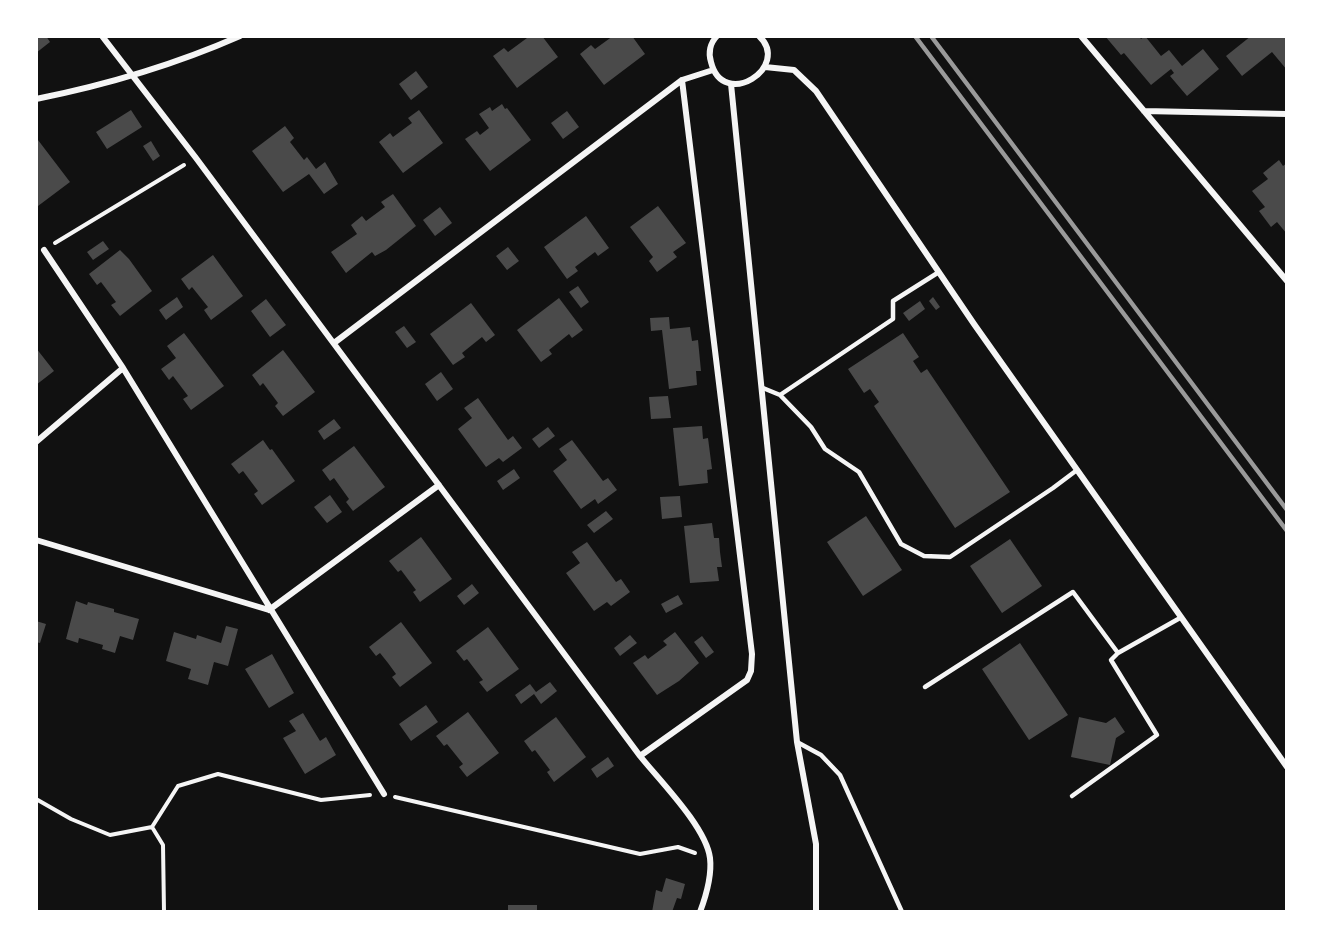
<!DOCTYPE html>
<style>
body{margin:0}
#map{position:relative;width:1323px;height:948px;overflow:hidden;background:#111;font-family:Helvetica,sans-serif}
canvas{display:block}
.frame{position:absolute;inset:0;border:38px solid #fff;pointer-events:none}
</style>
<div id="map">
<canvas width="1323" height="948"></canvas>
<div class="frame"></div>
</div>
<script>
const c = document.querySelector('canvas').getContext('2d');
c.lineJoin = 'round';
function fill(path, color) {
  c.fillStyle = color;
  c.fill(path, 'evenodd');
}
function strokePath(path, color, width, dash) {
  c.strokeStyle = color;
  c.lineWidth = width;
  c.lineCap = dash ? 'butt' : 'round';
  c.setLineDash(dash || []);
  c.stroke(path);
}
fill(new Path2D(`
 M36,36H46L50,42L36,53Z
 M525,36H542L558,57L517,88L493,56L504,48L508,52L527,38Z
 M613,36H632L645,54L604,85L580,54L591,45L595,49Z
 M1105,36H1139L1141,39L1145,36L1161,56L1169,50L1182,66L1203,49L1219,69L1187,96L1170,76L1174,73L1171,69L1151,85L1124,53L1121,55Z
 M1251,36H1287V70L1272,52L1242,76L1226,56Z
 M416,71L428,87L411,100L399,84Z
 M502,104L505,109L507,108L531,140L490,171L465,139L477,131L480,135L489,128L479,114L490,107L492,111Z
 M131,110L142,127L107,149L96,132Z
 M419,110L443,143L403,173L379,142L390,133L393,137L412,123L408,118Z
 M567,111L579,127L563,139L551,123Z
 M285,126L294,138L290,142L304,160L307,157L316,169L325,162L338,184L324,194L309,174L283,192L252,151Z
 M38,140L70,182L38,206L36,204V142Z
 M151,141L160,156L153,161L143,146Z
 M1279,160L1283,166L1287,163V234L1277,222L1271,227L1259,211L1265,207L1252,191L1268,179L1263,173Z
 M393,194L416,226L386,250L375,256L372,252L346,273L331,252L357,234L351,225L362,216L366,221L385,207L381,202Z
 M658,206L686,243L673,252L677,257L657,272L649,261L653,257L630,227Z
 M440,207L452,223L435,236L423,220Z
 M586,216L609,248L598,256L595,252L575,267L578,271L567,279L544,247Z
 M103,241L109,249L93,260L87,252Z
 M508,247L519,261L507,270L496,256Z
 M120,250L129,259L152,291L120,316L111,305L116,302L101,282L97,285L89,274Z
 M213,255L243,296L211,320L204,310L208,307L192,287L189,290L181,279Z
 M578,286L589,302L581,308L569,292Z
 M177,297L183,307L166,320L159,310Z
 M933,297L940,307L936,310L929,301Z
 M559,298L583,330L572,338L569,334L549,350L552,354L541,362L517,330Z
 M266,299L286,325L270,337L251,311Z
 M920,301L925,309L909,321L903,313Z
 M471,303L495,335L486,342L482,337L462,353L465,357L453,365L430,334Z
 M669,317L670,329L690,327L692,341L698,340L701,371H696L697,385L669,389L662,330L651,331L650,318Z
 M404,326L416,342L407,348L395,332Z
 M184,333L224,386L191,410L183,399L188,396L173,376L169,380L161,369L176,358L167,346Z
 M903,333L919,357L913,361L921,373L927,369L1010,492L955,528L874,406L879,402L870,389L864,393L848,369Z
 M36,348L54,371L36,385Z
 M283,350L315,392L283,416L275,406L278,403L263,383L260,386L252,375Z
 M441,372L453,389L437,401L425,384Z
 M668,396L671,418L651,419L649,397Z
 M478,398L508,440L513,436L522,448L503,462L499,458L486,467L458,429L472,418L464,408Z
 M334,419L341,428L324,440L318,431Z
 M702,426L703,439L708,438L712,469L707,470L708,483L679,486L673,428Z
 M548,427L555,436L539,448L532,439Z
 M263,440L270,450L272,449L295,481L262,505L254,494L258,491L243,471L239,474L231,464Z
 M572,440L603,481L608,478L617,490L598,504L595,499L581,509L553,471L567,460L559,449Z
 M354,446L385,487L353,511L346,502L349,499L334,478L330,481L322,470Z
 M514,469L520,478L503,490L497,481Z
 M330,495L342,512L327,523L314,507Z
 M680,496L682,517L662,519L660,497Z
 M606,511L613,519L594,533L587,525Z
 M866,516L902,570L863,596L827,542Z
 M712,523L714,538H719L720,552L722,567H717L719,581L690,583L684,526Z
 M421,537L452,579L420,602L413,592L416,590L401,570L398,572L389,561Z
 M1010,539L1042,586L1002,613L970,566Z
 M587,542L616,582L621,579L630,592L611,606L607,602L594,611L566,573L580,563L572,552Z
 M472,584L479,593L464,605L457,596Z
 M678,595L683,604L666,613L661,604Z
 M76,601L87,605L88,602L114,609V612L139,619L133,640L120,636L115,653L102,649L103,645L79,638L78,643L66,639Z
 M36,621L46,624L40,643L36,642Z
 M401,622L432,663L400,687L392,677L396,674L388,663L380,653L376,656L369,647Z
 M226,626L238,629L228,666L214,662L208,685L188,679L191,669L166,661L174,632L196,639L197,635L221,643Z
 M488,627L519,669L487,692L479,682L483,680L467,659L464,661L456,651Z
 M675,632L699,663L679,681L657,695L633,663L645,655L648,659L667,645L663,641Z
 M630,635L637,643L620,656L614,648Z
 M702,636L714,652L706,658L694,642Z
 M1020,643L1068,715L1029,740L982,669Z
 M272,654L294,693L269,708L245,669Z
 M550,682L557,691L541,704L534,694L521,704L515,695L530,684L536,692Z
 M426,705L438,722L411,741L399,724Z
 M468,712L499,753L467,777L459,767L463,764L447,744L444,746L436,736Z
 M303,713L320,741L326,737L336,755L305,774L283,738L296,731L289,721Z
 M556,717L586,757L554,782L547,772L550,770L535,750L532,752L524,741Z
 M1079,717L1106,723L1115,717L1125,732L1116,738L1110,765L1071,757Z
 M608,757L614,766L597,778L591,769Z
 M666,878L685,884L681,899L677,898L672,912H652L656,890L662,892Z
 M508,905H537V912H508Z`), '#4a4a4a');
strokePath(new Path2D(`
 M55,243L184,165
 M395,797L640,854L678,847L695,853
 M36,799L71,819L110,835L152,827L163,845L164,912
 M152,827L178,786L218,774L321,800L370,795`), '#f5f5f5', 4);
strokePath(new Path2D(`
 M763,388L780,395L811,427L825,449L859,472L901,544L924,556L950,557L1053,488L1077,470
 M780,395L893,319V301L939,272
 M925,687L1073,592L1118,653L1180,618
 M797,742L821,755L840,775L902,912
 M1072,796L1157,735L1111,660L1118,653`), '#f5f5f5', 4.5);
strokePath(new Path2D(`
 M102,36L196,158L640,756C660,781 706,827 710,858C712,875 706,896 700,912
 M717,36C710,43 708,53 711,62C723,111 792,67 759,36
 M1081,36L1287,281
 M765,67L794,70L816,91L974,324L1287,767
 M731,84L797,742L816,844V912
 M36,99C106,85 174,65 240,36
 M1144,111L1287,114
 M44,250L123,368
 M334,343L682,80L713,70
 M36,442L123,368L384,794
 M36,540L269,610
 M269,610L439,485
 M640,756L747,680L751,671L752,654L682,80`), '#f5f5f5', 6);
strokePath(new Path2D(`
 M915,36L1287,531
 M931,36L1287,510`), '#9a9a9a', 4.5);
</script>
